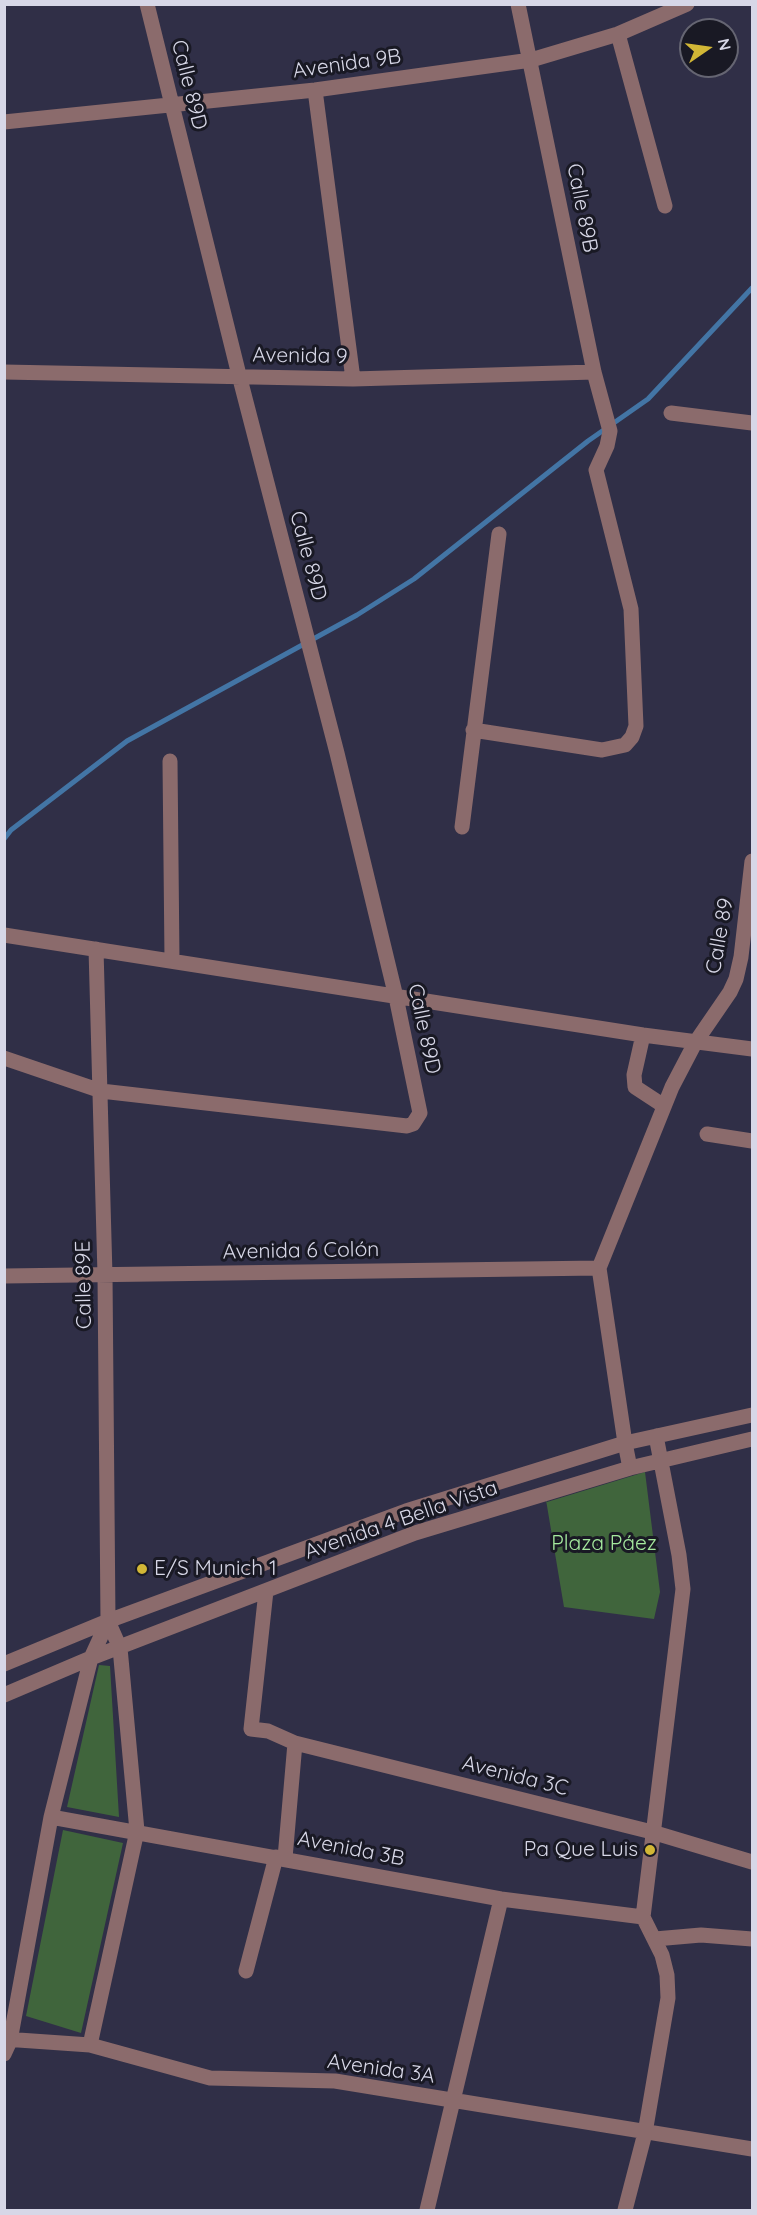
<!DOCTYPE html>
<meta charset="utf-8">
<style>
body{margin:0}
#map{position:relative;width:757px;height:2215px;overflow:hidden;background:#302f47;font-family:Quicksand,sans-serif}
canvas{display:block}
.frame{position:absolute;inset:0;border:6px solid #d7d7e7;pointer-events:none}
.north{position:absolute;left:679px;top:18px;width:60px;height:60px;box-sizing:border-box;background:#191924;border:2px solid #656572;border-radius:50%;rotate:77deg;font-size:16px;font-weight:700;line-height:24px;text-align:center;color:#d7d7e7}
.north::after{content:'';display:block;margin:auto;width:21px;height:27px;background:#d2b736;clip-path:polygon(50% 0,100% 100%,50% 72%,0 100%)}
</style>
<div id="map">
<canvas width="757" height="2215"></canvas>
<div class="frame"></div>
<div class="north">N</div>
</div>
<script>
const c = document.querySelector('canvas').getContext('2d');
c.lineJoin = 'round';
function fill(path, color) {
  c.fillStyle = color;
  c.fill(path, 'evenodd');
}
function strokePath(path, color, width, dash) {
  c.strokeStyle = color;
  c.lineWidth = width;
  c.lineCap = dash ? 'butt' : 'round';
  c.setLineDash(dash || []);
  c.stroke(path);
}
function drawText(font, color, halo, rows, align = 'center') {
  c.font = font + ' Quicksand,sans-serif';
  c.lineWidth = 6;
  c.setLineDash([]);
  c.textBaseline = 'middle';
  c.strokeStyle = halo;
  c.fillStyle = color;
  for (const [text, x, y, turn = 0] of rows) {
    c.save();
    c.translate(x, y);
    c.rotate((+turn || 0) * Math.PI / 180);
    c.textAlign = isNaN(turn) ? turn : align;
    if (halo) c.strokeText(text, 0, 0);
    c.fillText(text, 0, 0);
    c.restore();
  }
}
fill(new Path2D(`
 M645,1472L660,1592L654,1619L564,1607L545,1494L547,1502Z
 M99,1665L110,1666L119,1817L67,1807Z
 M63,1830L123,1843L81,2033L26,2016Z`), '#40653c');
strokePath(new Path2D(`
 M4,839L11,830L127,741L357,615L414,579L588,441L648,399L752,288`), '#4375a5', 5);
strokePath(new Path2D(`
 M618,34L665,206
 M315,90L353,379
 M4,122L315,90L531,60L618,34L687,4
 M4,372L353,379L594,372
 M671,413L752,423
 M473,730L602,750L625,745L632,737L636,726L631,609L596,470L607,446L610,431L594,372L518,4
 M170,761L172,960
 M462,827L499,534
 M4,935L643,1035L752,1049
 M643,1035L634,1075L635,1087L664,1106
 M4,1058L101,1091L407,1126L413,1124L420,1113L396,997L337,753L239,375L147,4
 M707,1134L752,1141
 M4,1276L599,1268
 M630,1468L625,1443L599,1268L672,1087L695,1043L730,992L736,979L741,957L752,861
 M266,1591L251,1729L268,1731L295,1743L652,1832L752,1862
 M4,1664L108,1621L406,1511L625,1443L752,1415
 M4,1695L91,1658L415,1533L630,1468L752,1439
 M51,1817L501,1899L643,1917
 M285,1858L295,1743
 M655,1939L701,1935L752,1939
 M246,1971L276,1857
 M4,2039L90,2045L210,2078L335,2081L752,2149
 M90,2045L137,1831L120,1648L108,1621
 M4,2054L10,2041L51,1817L91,1658L108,1621L105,1275L96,949
 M427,2210L501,1899
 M625,2210L645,2133L668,1998L667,1975L662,1955L643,1917L683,1589L679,1555L656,1436`), '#8b6b6c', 15);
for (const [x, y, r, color] of [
 [142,1569,6,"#d2b736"],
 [650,1850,6,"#d2b736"]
]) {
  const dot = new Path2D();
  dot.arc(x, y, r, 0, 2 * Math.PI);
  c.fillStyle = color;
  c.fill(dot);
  strokePath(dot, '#191924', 2);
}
drawText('21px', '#d7d7e7', '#191924', [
 ["Avenida 9B",347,64,-8],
 ["Calle 89D",189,85,76],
 ["Calle 89B",582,208,79],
 ["Avenida 9",300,356,1],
 ["Calle 89D",308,556,75],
 ["Calle 89",720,936,-80],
 ["Calle 89D",424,1029,78],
 ["Avenida 6 Colón",301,1251,-1],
 ["Calle 89E",84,1285,-91],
 ["Avenida 4 Bella Vista",401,1520,-19],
 ["Avenida 3C",515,1776,14],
 ["Avenida 3B",351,1849,11],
 ["Avenida 3A",381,2069,8]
]);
drawText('21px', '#a5e99e', '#191924', [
 ["Plaza Páez",604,1544]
]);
drawText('21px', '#d7d7e7', '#191924', [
 ["E/S Munich 1",154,1569],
 ["Pa Que Luis",638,1850,"right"]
], 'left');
</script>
